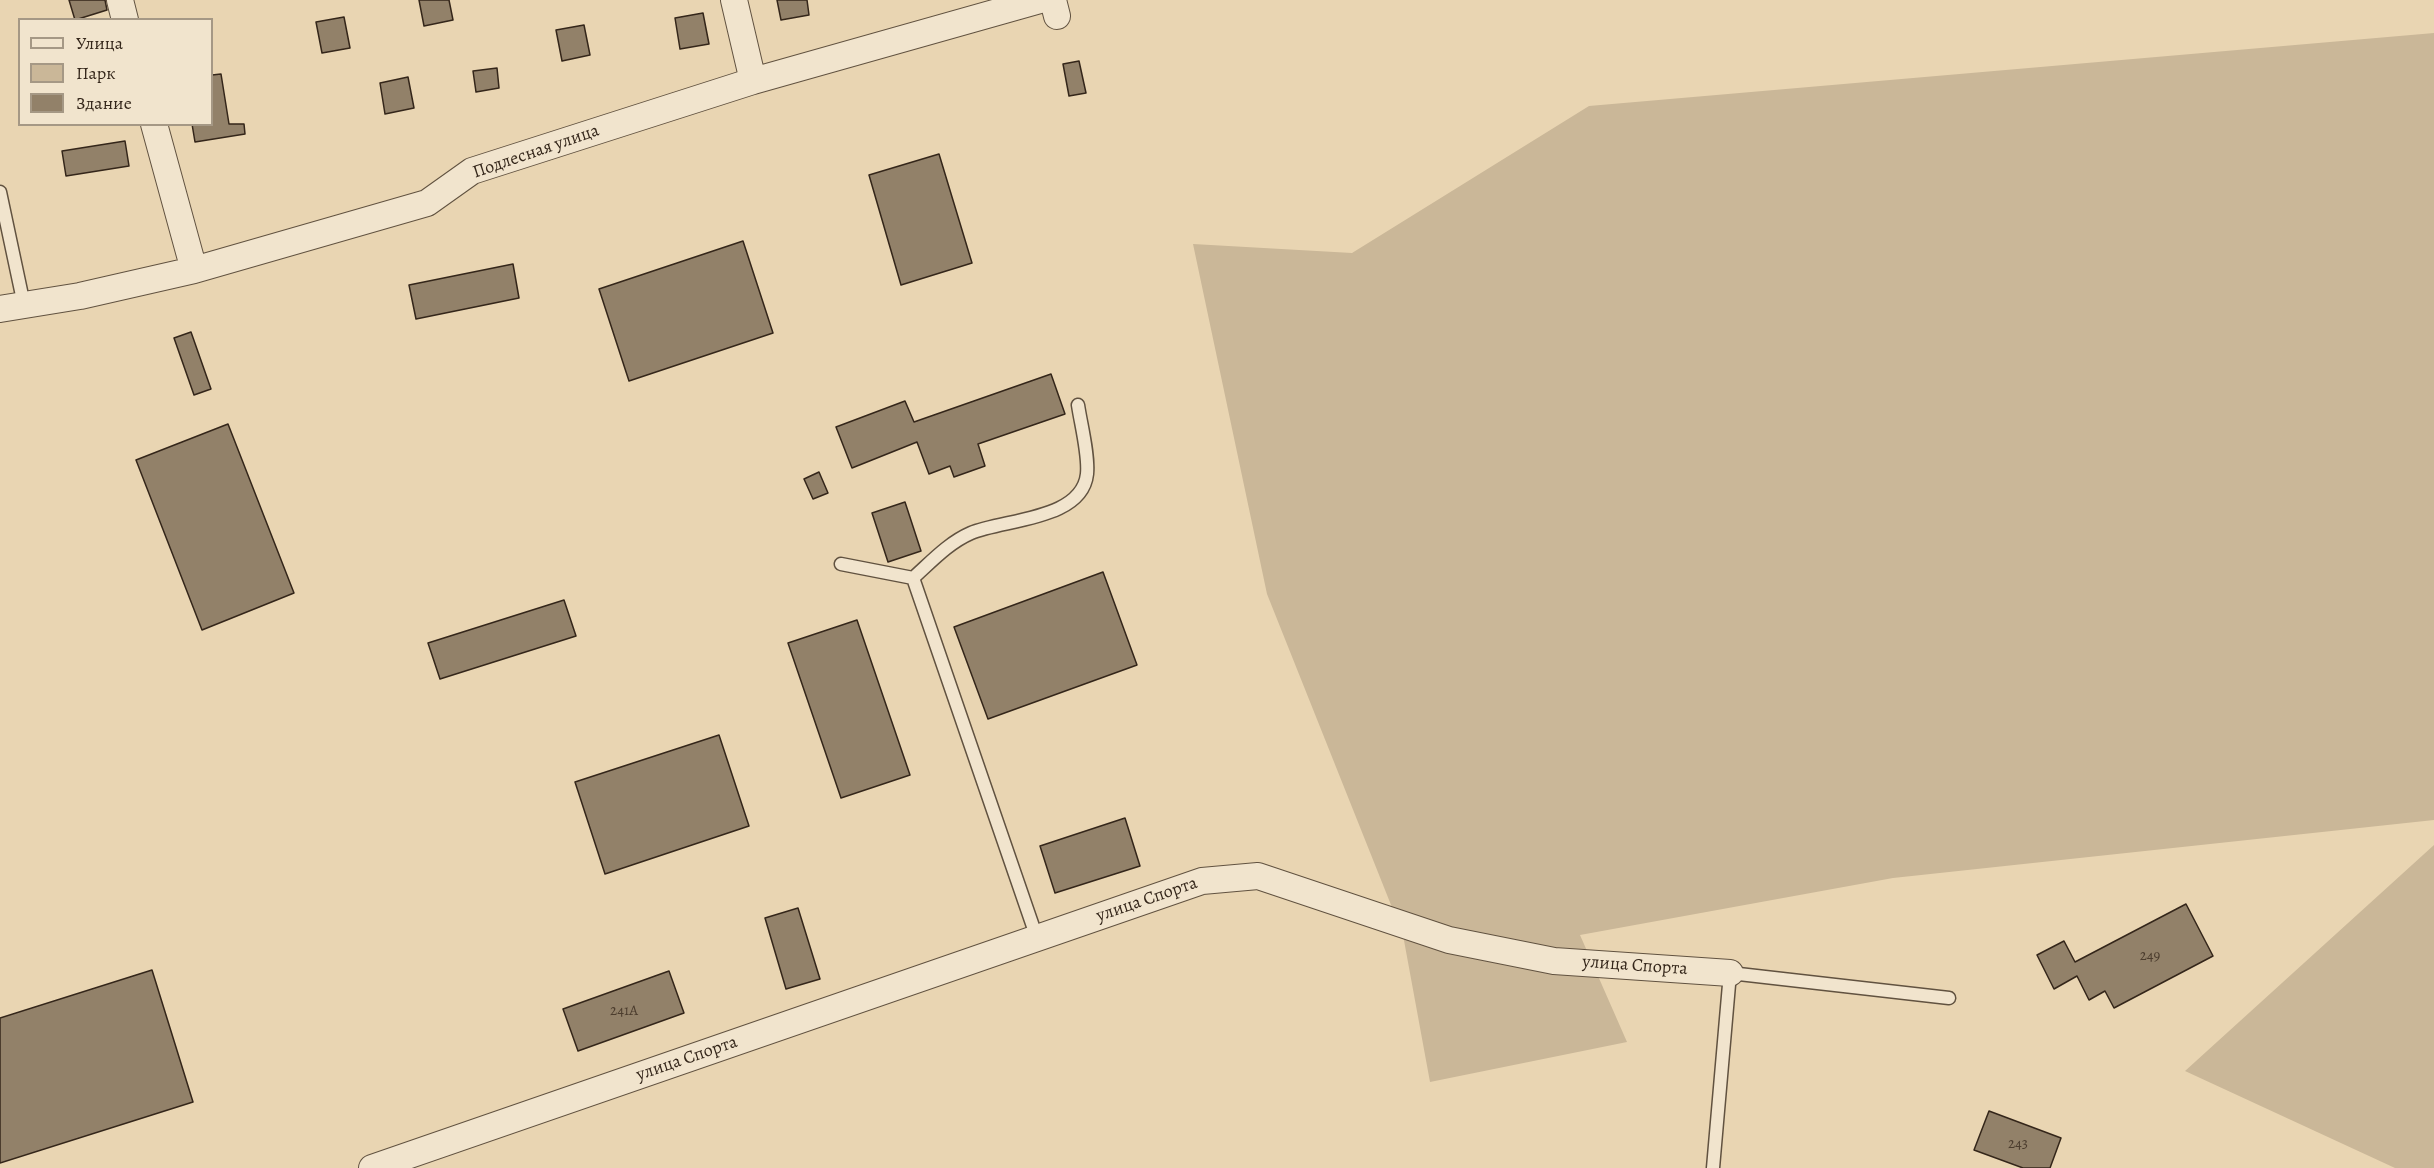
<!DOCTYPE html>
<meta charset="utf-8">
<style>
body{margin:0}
#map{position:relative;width:2434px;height:1168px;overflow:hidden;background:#e9d5b2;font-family:Alegreya,serif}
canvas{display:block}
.legend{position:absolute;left:18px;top:18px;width:195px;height:108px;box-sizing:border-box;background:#f1e4cd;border:2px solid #a59885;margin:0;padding:8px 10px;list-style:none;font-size:18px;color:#34261a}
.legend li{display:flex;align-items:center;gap:12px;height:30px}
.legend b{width:30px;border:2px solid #a59885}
</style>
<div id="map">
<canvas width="2434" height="1168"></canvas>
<ul class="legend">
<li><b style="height:8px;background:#f1e4cd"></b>Улица</li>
<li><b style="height:16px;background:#cab798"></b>Парк</li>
<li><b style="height:16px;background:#928169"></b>Здание</li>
</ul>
</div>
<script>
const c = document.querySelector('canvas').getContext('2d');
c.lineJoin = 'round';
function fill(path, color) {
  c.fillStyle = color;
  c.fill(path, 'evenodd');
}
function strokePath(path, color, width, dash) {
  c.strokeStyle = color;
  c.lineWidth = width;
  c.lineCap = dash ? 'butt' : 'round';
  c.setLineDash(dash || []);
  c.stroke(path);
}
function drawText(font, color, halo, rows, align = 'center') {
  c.font = font + ' Alegreya,serif';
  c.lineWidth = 4.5;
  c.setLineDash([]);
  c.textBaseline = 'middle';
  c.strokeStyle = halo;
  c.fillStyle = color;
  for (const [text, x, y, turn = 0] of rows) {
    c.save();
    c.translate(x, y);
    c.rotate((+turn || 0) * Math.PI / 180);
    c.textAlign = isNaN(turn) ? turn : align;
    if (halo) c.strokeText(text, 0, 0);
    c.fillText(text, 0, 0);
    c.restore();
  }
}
fill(new Path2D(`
 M2434,33V820L1893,878L1580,935L1627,1042L1430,1082L1403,935L1267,594L1193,244L1352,253L1589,106Z
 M2434,845V1168H2395L2185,1071Z`), '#cab798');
const building = new Path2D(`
 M69,0H105L107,10L75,20Z
 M419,0H449L453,20L424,26Z
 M777,0H807L809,15L781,20Z
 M703,13L709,44L680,49L675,18Z
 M344,17L350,48L322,53L316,22Z
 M584,25L590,55L562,61L556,30Z
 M1079,61L1086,93L1069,96L1063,64Z
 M497,68L499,88L476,92L473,71Z
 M221,74L229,124H244L245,134L195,142L192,124H212V75Z
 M408,77L414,108L385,114L380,83Z
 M125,141L129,166L66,176L62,151Z
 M939,154L972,263L901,285L869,175Z
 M743,241L773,333L629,381L599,289Z
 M513,264L519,298L416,319L409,285Z
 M191,332L211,389L194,395L174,338Z
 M1051,374L1065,414L978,444L985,466L954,477L950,466L929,474L917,442L852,468L836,427L905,401L914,422Z
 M228,424L294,593L202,630L136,460Z
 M819,472L828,493L813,499L804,479Z
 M905,502L921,551L888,562L872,513Z
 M1103,572L1137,665L988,719L954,627Z
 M564,600L576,636L440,679L428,643Z
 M857,620L910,775L841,798L788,643Z
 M719,735L749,826L605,874L575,782Z
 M1125,818L1140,866L1055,893L1040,846Z
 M2186,904L2213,956L2114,1008L2105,991L2089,1000L2077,976L2054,989L2037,955L2064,941L2075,962Z
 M798,908L820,979L786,989L765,918Z
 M152,970L193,1102L0,1163V1018Z
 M669,971L684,1013L578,1051L563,1009Z
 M1989,1111L2061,1138L2050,1168H2023L1974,1150Z`);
fill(building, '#928169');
strokePath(building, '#34261a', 1.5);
const service = new Path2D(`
 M0,192L24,305
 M841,564L913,578C931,562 948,543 971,533C1005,519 1082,520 1087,474C1089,455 1081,425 1078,405
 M913,578L1037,938
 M1713,1168L1730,973L1949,998`);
const minor = new Path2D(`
 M120,0L125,20
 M734,0L753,81
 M1053,0L1057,16
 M154,124L194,270
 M0,309L80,296L194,270L427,203L472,171L753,81L1040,0
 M372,1168L1202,881L1258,876L1449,940L1554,961L1730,973`);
strokePath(service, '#615240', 15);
strokePath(minor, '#615240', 28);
strokePath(service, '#f1e4cd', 12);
strokePath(minor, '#f1e4cd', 26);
drawText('15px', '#4c3d2e', null, [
 ["249",2150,956],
 ["241А",624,1011],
 ["243",2018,1144]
]);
drawText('18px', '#34261a', '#f1e4cd', [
 ["Подлесная улица",536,152,-19],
 ["улица Спорта",1147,900,-19],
 ["улица Спорта",1635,966,4],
 ["улица Спорта",687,1059,-19]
]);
</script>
